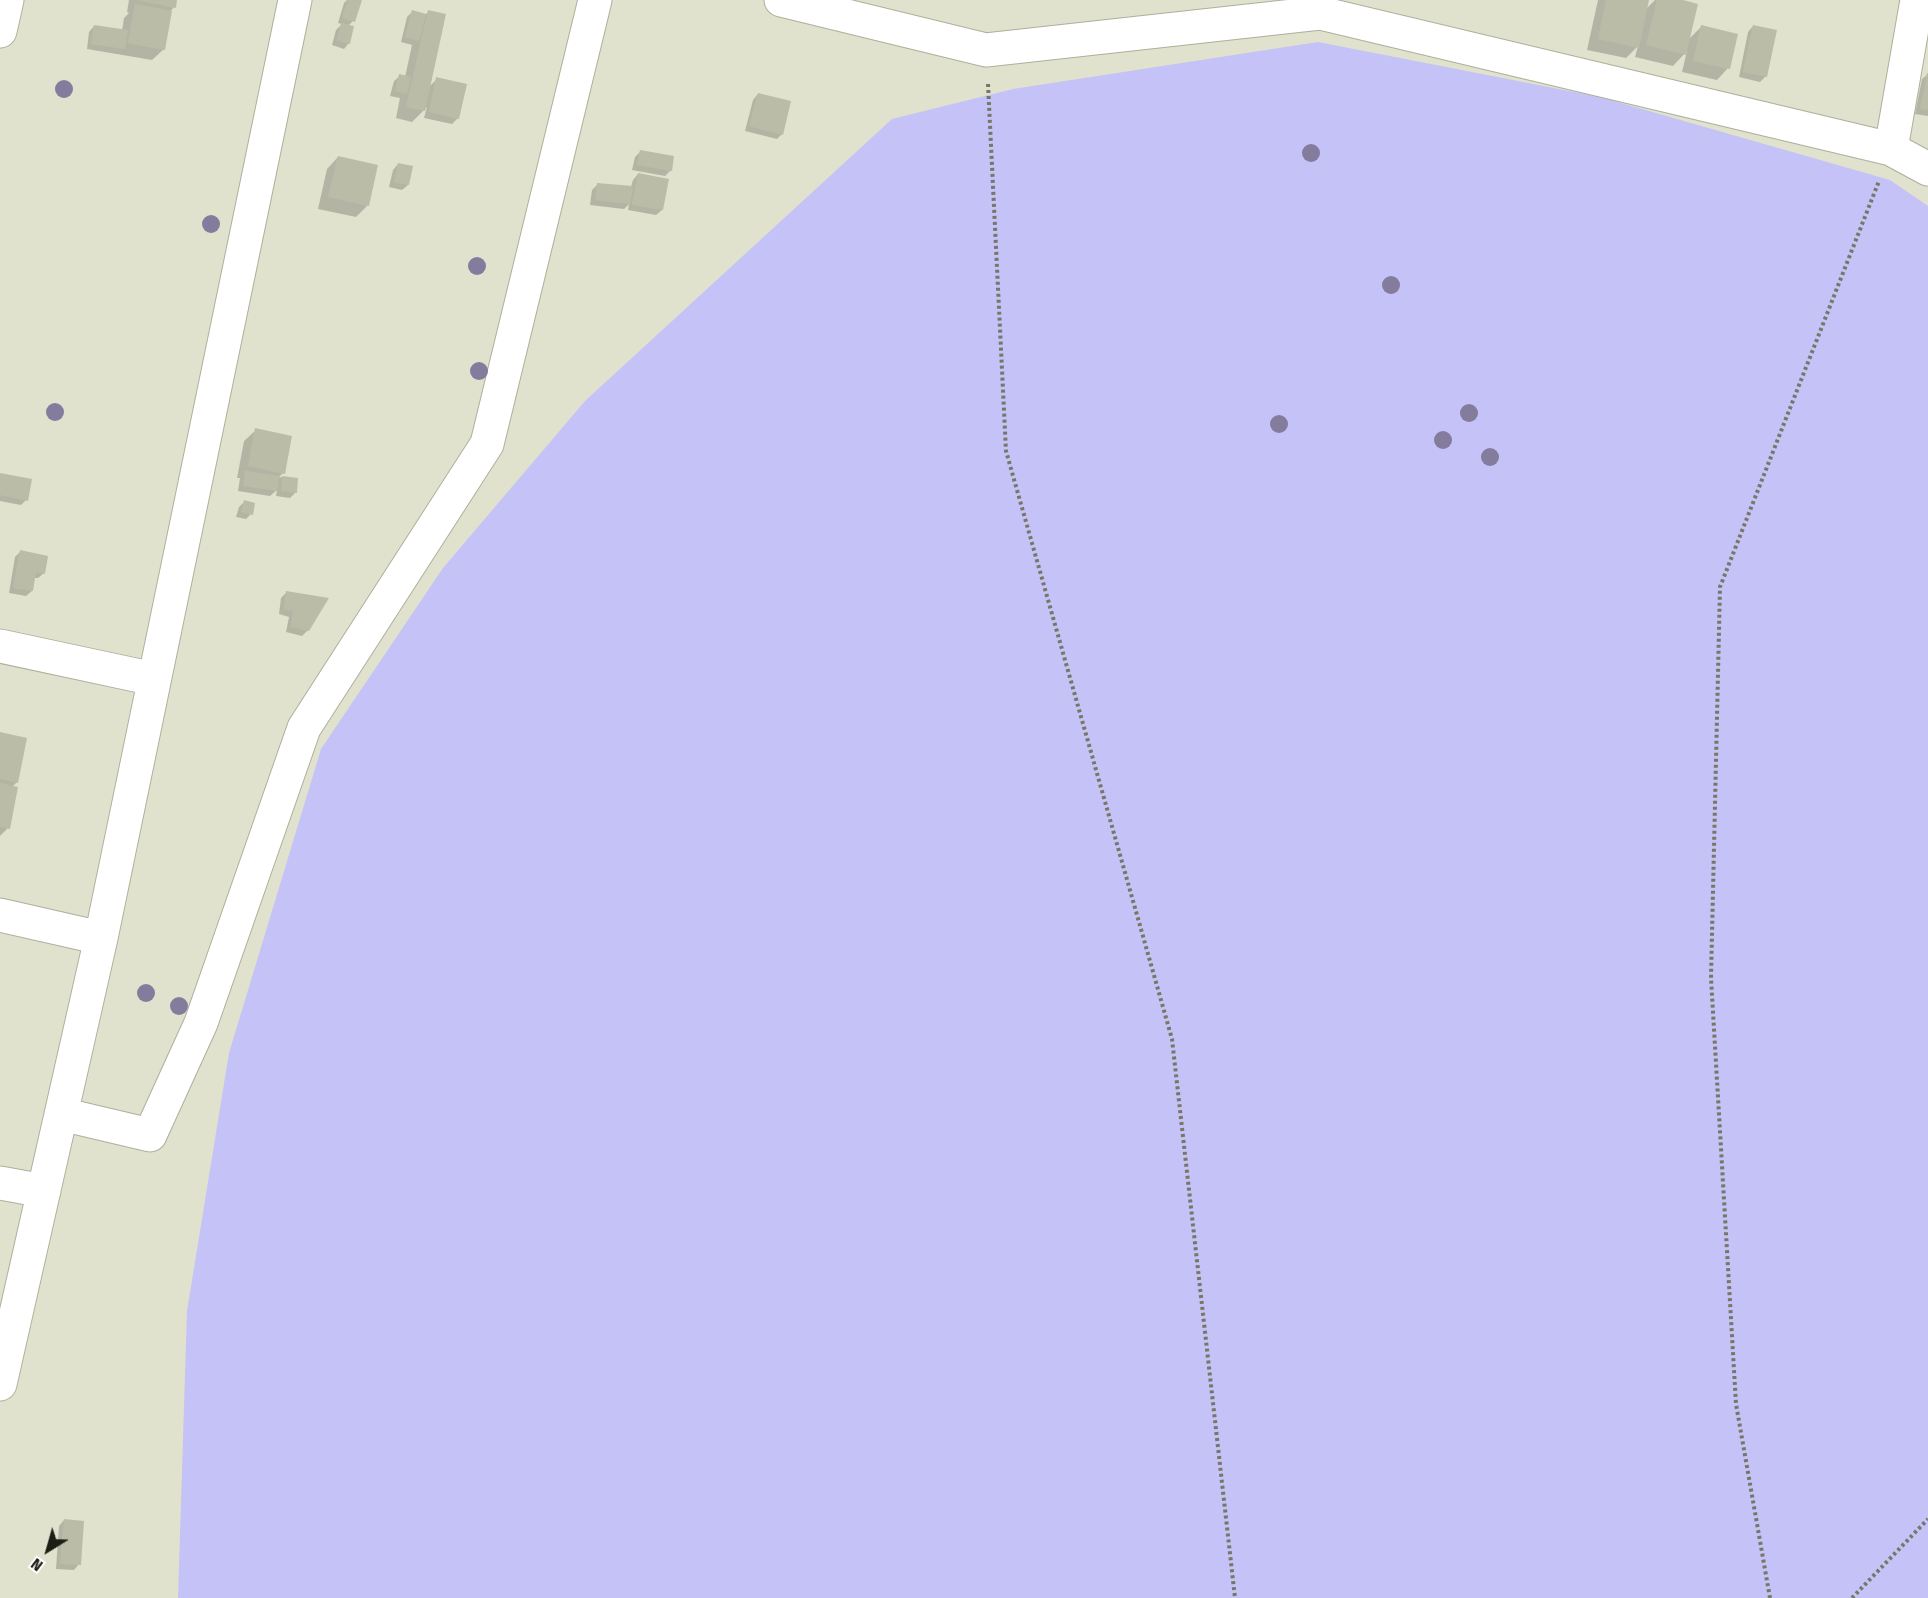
<!DOCTYPE html>
<style>
body{margin:0}
#map{position:relative;width:1928px;height:1598px;overflow:hidden;background:#e0e2cd;font-family:"Fira Sans Condensed",sans-serif}
canvas{display:block}
.north{position:absolute;left:18px;top:1520px;width:60px;height:60px;-webkit-text-stroke:4px #fff;paint-order:stroke;rotate:217deg;font-size:16px;font-weight:700;line-height:24px;text-align:center;color:#1c1d15}
.north::after{content:'';display:block;margin:auto;width:21px;height:27px;background:#1c1d15;clip-path:polygon(50% 0,100% 100%,50% 72%,0 100%)}
</style>
<div id="map">
<canvas width="1928" height="1598"></canvas>
<div class="north">N</div>
</div>
<script>
const c = document.querySelector('canvas').getContext('2d');
c.lineJoin = 'round';
function fill(path, color) {
  c.fillStyle = color;
  c.fill(path, 'evenodd');
}
function strokePath(path, color, width, dash) {
  c.strokeStyle = color;
  c.lineWidth = width;
  c.lineCap = dash ? 'butt' : 'round';
  c.setLineDash(dash || []);
  c.stroke(path);
}
fill(new Path2D(`
 M1318,42L1600,97L1890,180L1928,206V1598H178L187,1311L229,1053L321,749L443,568L585,401L892,119L1013,89Z`), '#c4c2f6');
fill(new Path2D(`
 M129,0H176L174,7L170,12L164,49L152,60L87,49L89,32L94,26L122,31L124,18L129,13L127,12Z
 M347,0H357L353,21L348,26L349,43L344,49L332,45L336,30L342,24L338,23L344,3Z
 M1598,0H1648L1646,9L1655,0H1677L1687,41L1701,27L1728,68L1717,80L1682,72L1687,51L1673,66L1635,57L1638,46L1626,58L1587,50Z
 M412,12L425,15L428,12L429,87L437,79L458,118L452,124L424,118L427,107L412,122L396,118L400,98L390,96L394,81L400,76L405,77L412,45L401,42L407,17Z
 M1753,26L1766,76L1760,82L1739,77L1748,32Z
 M1928,74V116L1915,114L1922,79Z
 M758,94L782,134L777,139L745,131L753,100Z
 M640,152L671,170L665,176L632,170L635,157Z
 M338,157L376,166L367,206L356,217L318,209L327,169Z
 M398,164L408,185L402,190L389,187L393,170Z
 M638,174L662,210L656,215L628,210L629,204L624,209L590,205L592,190L597,185L631,187L633,180Z
 M256,430L283,473L279,477L297,479L296,492L290,498L276,496L277,490L270,496L238,491L240,478H237L244,441Z
 M0,474L26,500L21,505L0,501Z
 M244,502L251,514L246,519L236,517L239,507Z
 M20,552L44,573L38,578H34L32,591L26,596L9,593L15,557Z
 M286,593L308,630L302,636L286,632L289,617L279,614L281,598Z
 M0,733L17,782L12,787L8,828L0,836Z
 M64,1520L79,1564L74,1570L56,1569L59,1526Z`), '#0003');
fill(new Path2D(`
 M137,0H177L176,8Z
 M348,0H362L355,22L342,18Z
 M1606,0H1649L1639,48L1598,39Z
 M1657,0H1683L1698,4L1686,55L1646,45Z
 M135,4L172,11L165,50L128,43Z
 M412,10L426,14L419,41L405,37Z
 M428,10L446,14L425,111L406,107Z
 M341,23L354,26L350,44L337,40Z
 M94,25L128,30L125,49L91,44Z
 M1701,25L1738,34L1730,69L1693,61Z
 M1753,25L1777,30L1767,77L1743,72Z
 M1927,73H1928V110L1920,109Z
 M399,74L411,77L407,94L395,91Z
 M436,77L467,84L459,119L429,112Z
 M758,93L791,101L783,135L749,126Z
 M640,150L674,156L672,171L637,165Z
 M338,156L378,165L369,206L328,197Z
 M398,163L413,166L409,185L394,182Z
 M638,173L669,179L663,210L632,205Z
 M597,183L633,186L630,204L595,200Z
 M255,428L292,436L285,474L248,466Z
 M245,471L279,476L277,491L243,486Z
 M0,473L32,479L28,501L0,495Z
 M282,476L298,478L297,493L281,491Z
 M244,500L255,503L253,515L241,512Z
 M20,550L48,556L45,574L36,572L33,591L13,588Z
 M286,591L329,598L309,631L291,627L293,611L284,609Z
 M0,732L27,738L18,783L0,779Z
 M0,783L18,787L10,829L0,827Z
 M64,1519L84,1521L81,1565L60,1564Z`), '#bbbca8');
const minor = new Path2D(`
 M781,0L986,50L1320,13L1891,149L1928,169
 M0,31L7,0
 M1891,149L1917,0
 M0,646L154,679
 M0,915L101,938
 M61,1114L150,1135L201,1023L304,728L487,444L595,0
 M0,1183L44,1191
 M0,1384L101,938L295,0`);
strokePath(minor, '#aeaf9b', 35);
strokePath(new Path2D(`
 M988,84L1006,451L1172,1039L1235,1598
 M1770,1598L1736,1404L1711,978L1720,587L1879,181
 M1852,1598L1928,1519`), '#767769', 4, [3, 3]);
strokePath(minor, '#fff', 33);
c.fillStyle = '#847c9d';
for (const [x, y] of [
 [64,89],
 [1311,153],
 [211,224],
 [477,266],
 [1391,285],
 [479,371],
 [55,412],
 [1469,413],
 [1279,424],
 [1443,440],
 [1490,457],
 [146,993],
 [179,1006]
]) {
  c.beginPath();
  c.arc(x, y, 9, 0, 2 * Math.PI);
  c.fill();
}
</script>
